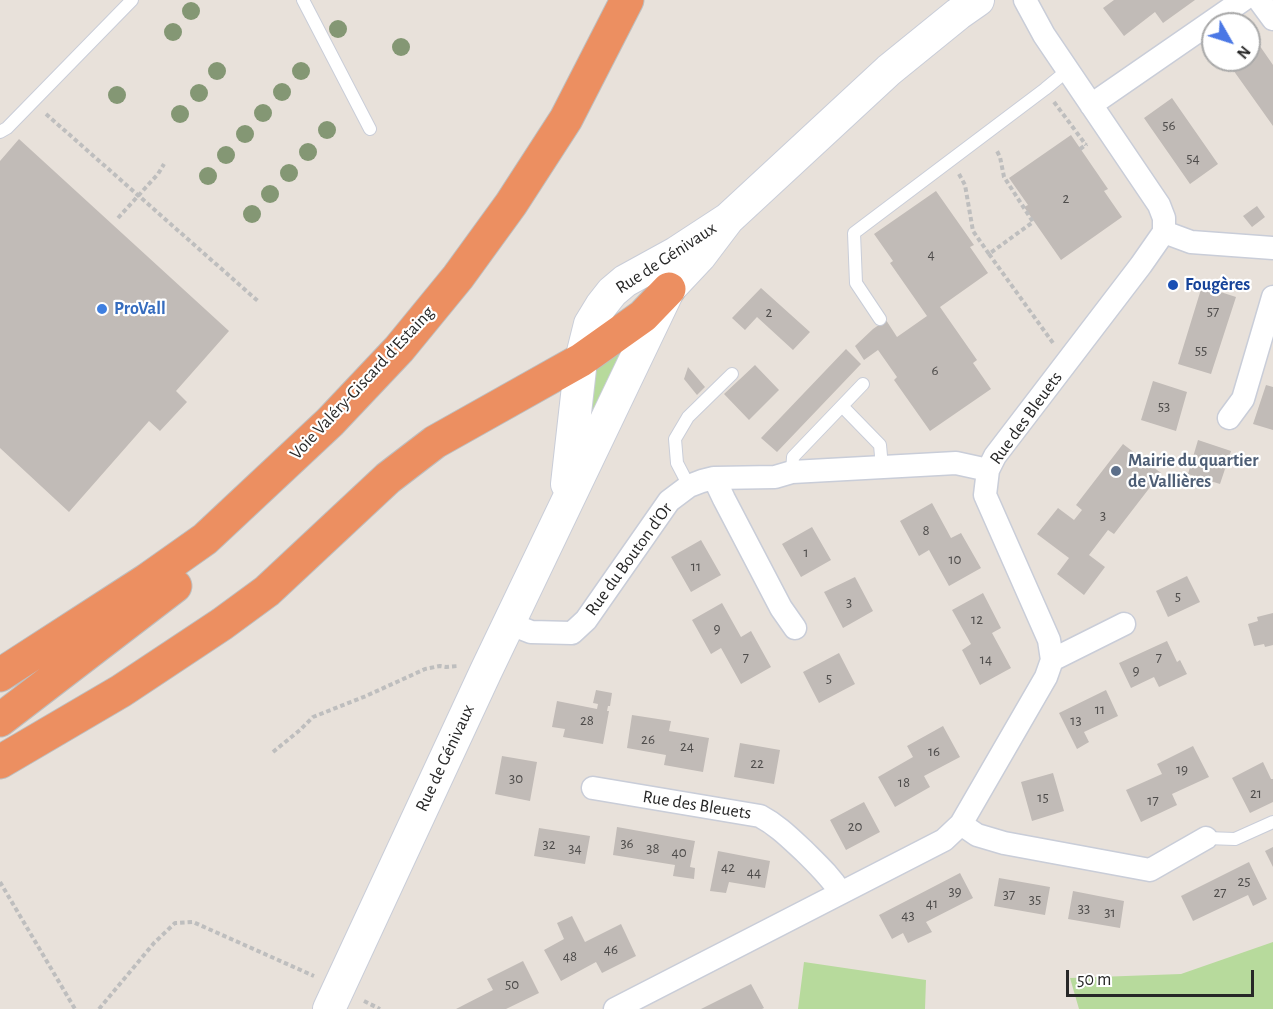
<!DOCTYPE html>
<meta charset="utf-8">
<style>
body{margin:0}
#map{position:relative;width:1273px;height:1009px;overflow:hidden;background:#e8e1da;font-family:"Alegreya Sans",sans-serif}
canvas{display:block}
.north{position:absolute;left:1201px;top:12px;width:60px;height:60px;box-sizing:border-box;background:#fff;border:2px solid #a9a9a9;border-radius:50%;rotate:129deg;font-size:16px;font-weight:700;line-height:24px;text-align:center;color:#272727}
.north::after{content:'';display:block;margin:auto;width:21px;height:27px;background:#4a77e5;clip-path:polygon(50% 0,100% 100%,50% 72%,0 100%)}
.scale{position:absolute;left:1066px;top:970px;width:188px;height:27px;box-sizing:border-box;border:3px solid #272727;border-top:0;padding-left:8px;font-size:18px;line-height:21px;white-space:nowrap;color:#272727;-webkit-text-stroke:4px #fff;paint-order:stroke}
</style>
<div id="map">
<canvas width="1273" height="1009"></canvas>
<div class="north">N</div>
<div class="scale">50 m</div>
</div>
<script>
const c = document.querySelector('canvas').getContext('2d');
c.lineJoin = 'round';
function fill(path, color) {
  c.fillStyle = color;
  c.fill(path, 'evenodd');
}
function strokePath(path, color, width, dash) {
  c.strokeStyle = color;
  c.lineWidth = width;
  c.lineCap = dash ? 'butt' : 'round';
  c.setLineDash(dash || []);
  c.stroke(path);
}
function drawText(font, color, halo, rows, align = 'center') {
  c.font = font + ' "Alegreya Sans",sans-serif';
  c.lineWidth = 4.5;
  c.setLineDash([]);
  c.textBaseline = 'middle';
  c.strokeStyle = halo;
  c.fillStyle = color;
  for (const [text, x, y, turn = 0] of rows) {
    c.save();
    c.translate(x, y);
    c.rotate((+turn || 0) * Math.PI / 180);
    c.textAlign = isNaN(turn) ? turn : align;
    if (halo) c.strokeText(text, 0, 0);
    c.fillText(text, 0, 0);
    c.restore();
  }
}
fill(new Path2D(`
 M627,346L588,437L592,372Z
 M1273,942V1009H1079L1070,978L1181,974Z
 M804,962L926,980L925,1009H798Z`), '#b7da9c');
fill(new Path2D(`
 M1114,0H1195L1163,23L1155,12L1124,36L1103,8Z
 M1255,39L1273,65V126L1226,60H1249V43Z
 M1172,98L1218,164L1190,184L1144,118Z
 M1071,135L1108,189L1104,191L1122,217L1061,260L1024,207L1028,205L1009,178Z
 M19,139L229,331L176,391L187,402L160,431L149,421L69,512L0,448V161Z
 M936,191L974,245L970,247L988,273L940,307L977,360L973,363L991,389L930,431L894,380L897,377L878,350L864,360L855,346L873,329L886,320L897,337L927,316L890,263L893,261L874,234Z
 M1257,206L1265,217L1252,227L1243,216Z
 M1202,286L1236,297L1211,374L1178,364Z
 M761,288L810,332L793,350L757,317L745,330L732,318Z
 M846,349L861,364L777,452L761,438Z
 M755,365L779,390L749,420L724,394Z
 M688,367L705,387L697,395L684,379Z
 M1153,381L1187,392L1176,431L1141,420Z
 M1266,385L1273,387V430L1253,424Z
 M1198,440L1231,451L1220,484L1188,474Z
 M1123,444L1161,473L1114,534L1108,530L1089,555L1105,567L1084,595L1057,574L1069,558L1037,534L1058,508L1074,520L1082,510L1076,505Z
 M932,503L951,538L961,533L981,568L949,586L929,550L919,556L900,521Z
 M812,527L831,560L801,577L782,544Z
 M701,540L721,575L691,592L671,557Z
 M1187,576L1200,602L1168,617L1156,591Z
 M855,577L873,611L843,628L824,592Z
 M983,593L1001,628L992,633L1011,668L980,685L962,650L971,644L952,610Z
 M722,603L741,637L751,631L771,667L741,684L721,648L711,654L692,620Z
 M1273,613V645L1265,647L1264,644L1254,646L1248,624L1258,621L1257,617Z
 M1167,641L1177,662L1180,660L1187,674L1159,687L1154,677L1131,688L1119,663Z
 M839,653L855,684L819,703L803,672Z
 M596,690L612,693L610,706H608L607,711H609L603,744L563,737L565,729L552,727L557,701L597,709L598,704L593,703Z
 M1106,690L1118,716L1084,732L1089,742L1077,749L1059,713Z
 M632,715L671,721L669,731L709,738L703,772L664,765L666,755L627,748Z
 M943,726L960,757L924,776L930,787L895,807L878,777L913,757L907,746Z
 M740,743L780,750L774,784L734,777Z
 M1193,746L1209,777L1172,794L1177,805L1141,822L1126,790L1162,774L1157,764Z
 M502,756L537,762L530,801L495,794Z
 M1263,762L1271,779H1273V802L1250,813L1232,778Z
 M1053,773L1064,811L1032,821L1021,782Z
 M864,802L880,832L846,850L830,820Z
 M617,827L695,841L690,867L695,868L694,879L673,876L675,865L613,855Z
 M539,828L590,836L585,864L534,856Z
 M1273,847V867L1265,851Z
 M718,851L770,861L765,888L729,882L726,893L710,891Z
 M1249,862L1267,899L1253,906L1248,895L1193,921L1181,896Z
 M960,873L973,898L926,922L932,932L908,943L903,933L892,939L879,915Z
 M999,878L1050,887L1045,915L994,906Z
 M1073,891L1124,901L1120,928L1068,919Z
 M572,916L585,942L621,924L636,956L602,973L596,962L561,981L544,950L564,939L557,923Z
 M523,961L539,993L506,1009H456L493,990L487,979Z
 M751,984L764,1008L762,1009H701Z`), '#c1bbb7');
const lane = new Path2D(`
 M303,0L370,129
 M0,132L7,128L132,0
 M880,319L856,283L854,233L1045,89L1068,70
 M842,406L880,445L882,467
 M792,472L793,457L863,384
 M689,486L677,463L675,439L688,417L732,374
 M1206,838L1235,839L1273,822`);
const street = new Path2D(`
 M1025,0L1044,35L1159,205L1164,218V232
 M1259,0L1273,19
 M1091,105L1243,0
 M1164,232L1191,242L1273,248
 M1229,418L1243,399L1273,297
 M714,478L724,499L781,608L795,628
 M508,623L531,632L572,633L586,620L669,501L689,486L702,481L714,478L775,477L792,472L956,463L988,470
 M1052,660L1124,624
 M593,788L760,816C777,825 789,837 804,851C818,865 830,876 841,893
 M961,824L977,835L1004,843L1150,870L1206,838
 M615,1009L944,840L961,824L1046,677L1052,660L1049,640L985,495L988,470L995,456L1141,265L1164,232`);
const secondary = new Path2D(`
 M567,484L581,360L590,324L601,306L612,292L625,281L676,253L728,219L889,70L958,14L978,0
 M329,1009L486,671L669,289L700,256L728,219`);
const highway = new Path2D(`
 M0,675L147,580L205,539L330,422L399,349L458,277L511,204L566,119L627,0
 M0,720L175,586
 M0,762L121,691L222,624L267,591L388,478L435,442L581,360L643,316L669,289`);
strokePath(lane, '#c9cdd8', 14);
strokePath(street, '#c9cdd8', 25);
strokePath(secondary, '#c9cdd8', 34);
strokePath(highway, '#bebebe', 35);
strokePath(new Path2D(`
 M1054,102L1086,145
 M46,114L259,302
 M1080,149L1087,144
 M959,174L965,185L973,231L989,254L1033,222L1004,177L1000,157L996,149
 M118,218L158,174L164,164
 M989,254L1053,343
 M273,752L300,730L313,717L366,696L425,669L440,666L446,667L458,666
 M0,882L75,1009
 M364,1001L380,1009
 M99,1009L154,943L175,923L193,922L314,976`), '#bebebe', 4, [4.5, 3]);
strokePath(lane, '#fff', 12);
strokePath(street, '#fff', 22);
strokePath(secondary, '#fff', 32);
strokePath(highway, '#ec8f61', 33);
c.fillStyle = '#849774';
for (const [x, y] of [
 [191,11],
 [338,29],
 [173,32],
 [401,47],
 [217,71],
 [301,71],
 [282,92],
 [199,93],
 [117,95],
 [263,113],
 [180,114],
 [327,130],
 [245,134],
 [308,152],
 [226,155],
 [289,173],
 [208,176],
 [270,194],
 [252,214]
]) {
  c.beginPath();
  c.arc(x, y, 9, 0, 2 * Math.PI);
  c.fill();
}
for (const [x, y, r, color] of [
 [1173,285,6,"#1a4fb4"],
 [102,309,6,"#3f7fe0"],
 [1116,471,6,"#5c6f8a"]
]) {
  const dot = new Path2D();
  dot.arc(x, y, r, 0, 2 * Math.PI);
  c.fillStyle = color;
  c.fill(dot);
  strokePath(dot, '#fff', 2);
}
drawText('15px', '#4e4c4b', null, [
 ["56",1169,125],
 ["54",1193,158],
 ["2",1066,198],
 ["4",931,254],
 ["57",1213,311],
 ["2",769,312],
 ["55",1201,350],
 ["6",935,370],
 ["53",1164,406],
 ["3",1103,515],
 ["8",926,530],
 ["1",806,552],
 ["10",955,559],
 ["11",696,566],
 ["5",1178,596],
 ["3",849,602],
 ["12",977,619],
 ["9",717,628],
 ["7",746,657],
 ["7",1159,657],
 ["14",986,659],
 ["9",1136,670],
 ["5",829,678],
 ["11",1100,709],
 ["28",587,720],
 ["13",1076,720],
 ["26",648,739],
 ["24",687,746],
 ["16",934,751],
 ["22",757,763],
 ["19",1182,769],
 ["30",516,778],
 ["18",904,782],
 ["21",1256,793],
 ["15",1043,797],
 ["17",1153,800],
 ["20",855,826],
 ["36",627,843],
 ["32",549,844],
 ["34",575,848],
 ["38",653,848],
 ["40",679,852],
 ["42",728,867],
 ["44",754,872],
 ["25",1244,881],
 ["39",955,891],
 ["27",1220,892],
 ["37",1009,894],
 ["35",1035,899],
 ["41",932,903],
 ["33",1084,908],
 ["31",1110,912],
 ["43",908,915],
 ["46",611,949],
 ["48",570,956],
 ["50",512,984]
]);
drawText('18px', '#272727', '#fff', [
 ["Rue de Génivaux",666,258,-33],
 ["Voie Valéry-Giscard d'Estaing",362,383,-47],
 ["Rue des Bleuets",1026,418,-54],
 ["Rue du Bouton d'Or",629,559,-54],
 ["Rue de Génivaux",445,758,-65],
 ["Rue des Bleuets",697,805,9]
]);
drawText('bold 18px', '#164399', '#fff', [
 ["Fougères",1185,285]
], 'left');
drawText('bold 18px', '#366cbe', '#fff', [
 ["ProVall",114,309]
], 'left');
drawText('bold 18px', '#4e5e75', '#fff', [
 ["Mairie du quartier",1128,461],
 ["de Vallières",1128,482]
], 'left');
</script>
